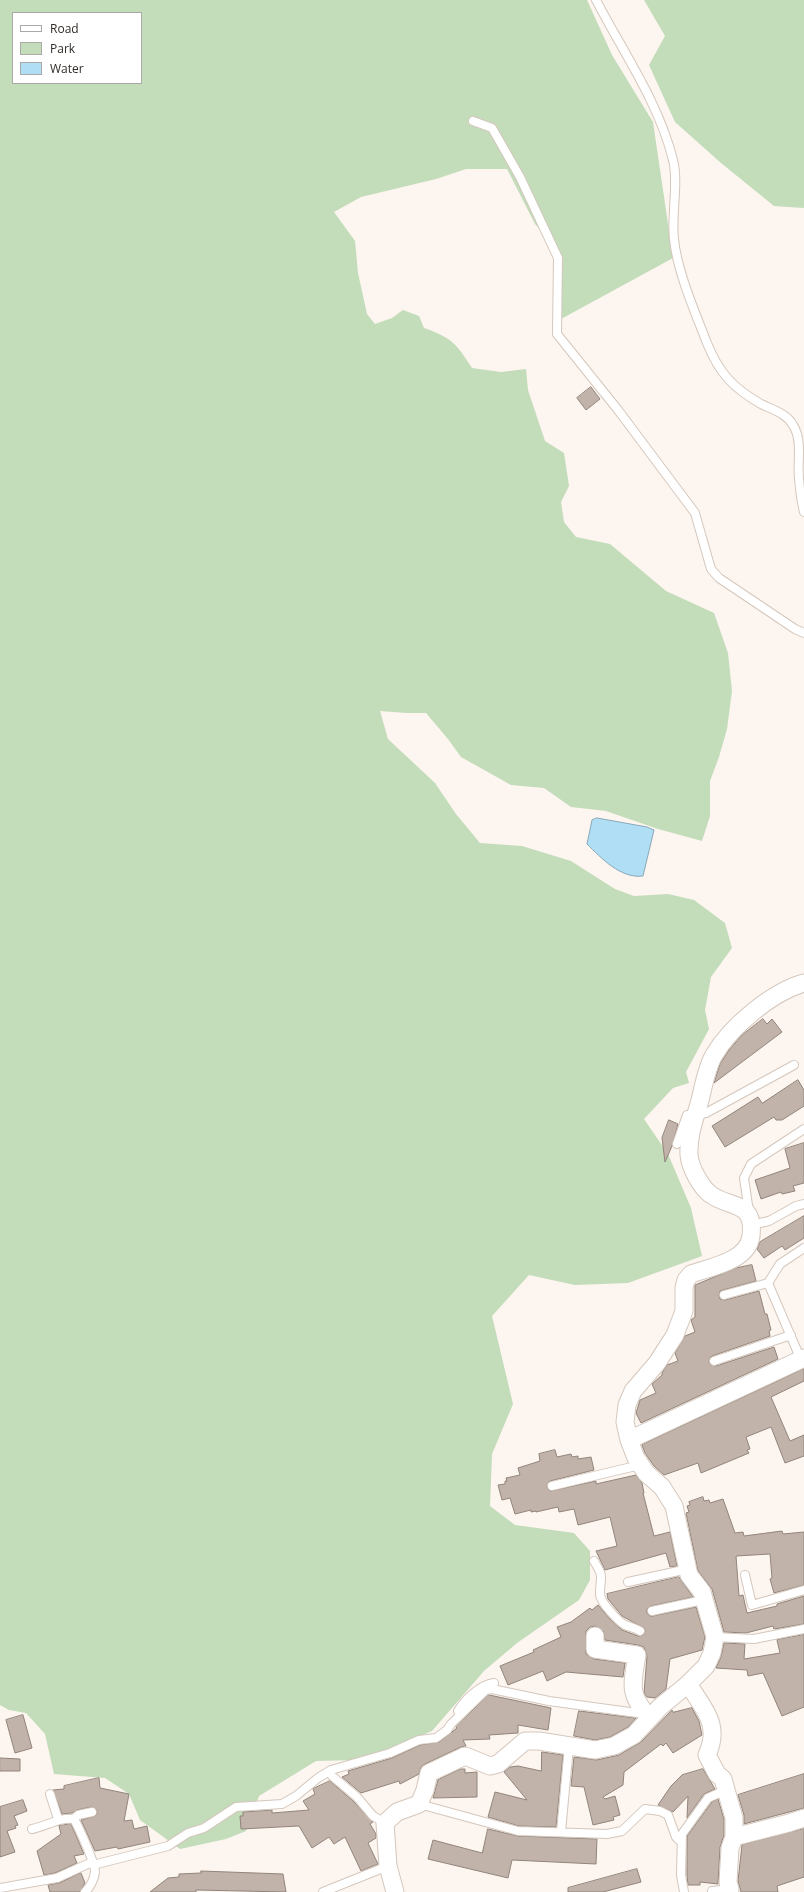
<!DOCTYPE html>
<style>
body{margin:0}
#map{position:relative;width:804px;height:1892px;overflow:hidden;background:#fdf5ef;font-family:"Open Sans",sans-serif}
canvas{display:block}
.legend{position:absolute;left:12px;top:12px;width:130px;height:72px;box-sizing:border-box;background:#fff;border:1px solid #acaaa9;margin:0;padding:5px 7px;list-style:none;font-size:12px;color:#302b27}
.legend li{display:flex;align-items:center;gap:8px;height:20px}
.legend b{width:20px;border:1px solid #acaaa9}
</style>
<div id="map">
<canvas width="804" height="1892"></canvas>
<ul class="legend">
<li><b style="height:5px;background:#fff"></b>Road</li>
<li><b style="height:11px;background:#c3dcba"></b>Park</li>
<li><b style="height:11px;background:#afdef5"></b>Water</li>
</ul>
</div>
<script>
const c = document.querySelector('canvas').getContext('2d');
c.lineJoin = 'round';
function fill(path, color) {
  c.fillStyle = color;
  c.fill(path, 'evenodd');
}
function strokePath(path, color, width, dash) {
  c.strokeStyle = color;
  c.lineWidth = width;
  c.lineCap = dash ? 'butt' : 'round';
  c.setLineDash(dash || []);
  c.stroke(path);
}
fill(new Path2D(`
 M0,0H587L612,55L653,122L673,258L561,319L557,291L560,251L535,224L507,169H466L436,179L361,197L334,212L355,241L358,273L367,314L375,324L392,318L403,310L419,316L424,328C452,338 456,343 472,368L501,372L526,369L528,390L545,441L564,453L569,486L561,502L564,522L576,537L610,544L666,591L714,613L728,653L732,691L727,729L719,757L710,781V816L702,841L658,829L606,811L571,807L544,788L511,785L461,757L448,739L426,713H407L380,711L388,739L435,783L456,814L480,843L522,846L571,861L615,889L634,896L668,894L694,900L725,923L732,948L711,977L705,1010L709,1029L686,1072L689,1083L673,1088L644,1119L668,1154L691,1208L702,1256L628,1283L575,1285L529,1275L492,1316L513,1404L492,1454L490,1506L515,1525L574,1533L590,1551V1580L579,1600L517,1643L484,1671L432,1731L391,1749L357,1760L316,1761L259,1796L246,1831L226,1839L180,1849L140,1820L129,1794L105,1778L54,1774L45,1734L26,1713L9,1710L0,1705ZM13,13H141V83H13Z
 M644,0H804V208L774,206L721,163L675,122L649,65L665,36Z`), '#c3dcba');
const water = new Path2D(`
 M597,818L647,827L654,830L643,876C621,879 601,858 587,844L592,820Z`);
fill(water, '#afdef5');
strokePath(water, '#89a8b7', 1);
const building = new Path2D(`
 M591,387L600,399L586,410L577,398Z
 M763,1019L767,1024L772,1019L782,1032L714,1083L720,1064L729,1050L742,1035Z
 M798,1080L804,1090V1106L782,1120H776L774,1117L725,1147L712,1126L758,1097L762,1103Z
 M669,1120L678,1124L672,1146L665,1162L662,1138Z
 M804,1143V1183L793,1186L795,1191L782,1194L781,1192L761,1199L755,1180L790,1168L785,1149Z
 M804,1216V1238L785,1250L782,1246L764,1258L757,1249L760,1242Z
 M752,1265L756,1281L723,1290L720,1291L719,1296L720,1299L725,1300L759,1291L765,1314H767L771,1330L769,1331L770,1336L712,1356L710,1358L709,1362L711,1365L716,1366L774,1347L778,1359L641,1423L636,1413L640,1400L656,1393L652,1384L662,1375V1373L667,1365L678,1361L675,1353L685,1336L695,1332L691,1320L695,1317V1285L736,1268Z
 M804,1369V1381L771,1397L790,1441L804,1435V1456L785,1463L771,1427L746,1437L750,1449L747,1450L749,1453L701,1473L698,1463L664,1475L654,1466L645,1453L642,1445Z
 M555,1450L557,1457L571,1454L572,1457L578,1456V1459L591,1457L594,1470L550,1481L547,1487L550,1491L596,1481V1484L636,1475L642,1483L644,1493H643L654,1536L670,1532L677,1566L670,1567L666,1553L605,1570L596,1551L617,1546L610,1517L578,1525L574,1509L559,1512L558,1507L536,1512V1511L531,1512V1510L515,1514L510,1498L502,1500L498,1485L505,1484V1481H507L506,1478L520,1475L518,1468L540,1461L539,1454Z
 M703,1497L704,1501L709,1500L710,1503L723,1499L735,1533L743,1532L744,1536L782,1531L783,1534L804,1532V1585L774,1593L770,1579L772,1578L770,1554L736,1556L739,1596L743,1595L747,1613L777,1606V1604L804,1596V1624L774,1629L773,1626L746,1633L724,1632L712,1589L698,1571L686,1513L689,1512L687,1506L690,1505L689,1502Z
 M679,1577L693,1597L651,1606L647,1609V1613L650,1616H653L696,1607L705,1637L702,1650L670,1659L666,1689L655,1698L647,1697L644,1693L647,1656L644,1647L638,1645L605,1640L603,1631L595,1626L590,1627L586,1631V1654L594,1659L625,1663L623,1677L566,1672L547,1681L543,1671L508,1685L500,1666L534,1652L533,1650L561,1637L557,1627L571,1622L590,1608L592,1610L598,1605L610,1619L622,1630L638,1636L643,1635L645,1631L644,1628L622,1616L608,1599L607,1594Z
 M804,1635V1707L782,1716L763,1673L748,1676L747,1670L716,1668L721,1657L724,1643L745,1644L744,1659L780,1653L777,1640Z
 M489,1695L551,1708L548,1730L518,1725V1733L489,1735L490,1739L463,1740L466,1746L461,1747L425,1764L421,1767L419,1774L400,1784L399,1781L361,1793L342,1777L349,1774L348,1771L392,1758L420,1745L439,1742L457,1728L456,1727Z
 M692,1708L699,1721L702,1735L673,1753L666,1743L663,1746L661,1744L624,1772L623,1785L603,1797L605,1799L615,1796L620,1815L613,1817L614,1820L593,1825L584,1787L571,1786L574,1757L597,1760L619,1755L641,1742L672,1710L673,1712Z
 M579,1711L636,1718L628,1727L610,1737L595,1740L574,1736Z
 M23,1715L32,1748L15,1753L6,1720Z
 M542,1752L563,1755L556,1827L519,1826L488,1817L495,1792L527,1800L504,1772L510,1767L518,1766L541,1771Z
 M0,1758L20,1759V1771H0Z
 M461,1769H465V1773L477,1772V1797L433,1798L438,1780Z
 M703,1769L715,1789L704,1794L687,1818L688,1796L673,1812L658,1805L671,1786L682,1775Z
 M804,1774V1808L744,1824V1815L738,1795Z
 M99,1778L100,1788L129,1794L124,1821L132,1820L134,1829L147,1826L150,1842L118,1849L117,1847L95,1851L81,1820L95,1816L97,1813L96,1809L91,1807L77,1810L72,1813L62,1814L53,1790L64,1789V1786Z
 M330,1781L353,1801L373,1822L370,1824L376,1834V1838L368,1843L378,1864L361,1871L345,1837L334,1844L329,1837L312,1848L299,1826L241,1829L240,1816H243V1812L272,1810V1813L309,1810L303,1801L315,1794L313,1789Z
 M718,1799L724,1819V1835L720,1847L718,1884L700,1882V1885H688L687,1875V1836L712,1802Z
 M23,1800L27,1811L14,1816L18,1825L15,1826L16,1828L7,1831L15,1852L0,1857V1807Z
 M71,1824L84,1854L74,1856L77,1863L55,1873L44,1875L37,1851L61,1834L59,1826Z
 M488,1829L518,1836L597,1839L596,1864L512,1860L508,1878L428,1859L433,1840L482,1853Z
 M804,1829V1877L777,1886L778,1892H741L738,1881L742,1845Z
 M637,1869L641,1882L603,1892H568V1888Z
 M201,1871L283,1874L286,1892L196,1890V1892H150L168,1878L179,1877V1874L201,1873Z
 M81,1873L85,1883L80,1892H50L48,1885L59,1883Z`);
fill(building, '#c1b3aa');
strokePath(building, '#91847b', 1);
const service = new Path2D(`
 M596,0C623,52 659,103 673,160C679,182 671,216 674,239C677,271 695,312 707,343C719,373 733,388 761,404C773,410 786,413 793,425C803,441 797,461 799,479C800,489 801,501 804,512
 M473,121L492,128L520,177L558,258L557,334L618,410L695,513L711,569L719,578L795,629L804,633
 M696,1114L706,1113L794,1065
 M677,1144L687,1115
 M749,1212L744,1178L751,1164L804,1129
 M751,1225L769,1221L796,1206L804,1204
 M768,1283L780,1264L804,1248
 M724,1295L768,1283L801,1360
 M714,1361L791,1335
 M552,1486L640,1465
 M594,1561C605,1579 600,1575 600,1594C600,1602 618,1621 625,1625C630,1627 635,1628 640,1631
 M745,1575L752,1605L804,1590
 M628,1582L688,1569
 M652,1611L703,1600
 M715,1637L754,1639L804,1629
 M460,1715L458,1711C465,1699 480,1685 494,1683
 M332,1776L357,1797L373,1816L385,1823
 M50,1794L58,1819
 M419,1804L518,1831L607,1834L622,1831L645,1809L660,1811L668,1815L676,1837L681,1842
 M74,1819L78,1815L92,1812
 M32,1829C47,1826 59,1817 74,1819C79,1828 95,1863 95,1872C94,1879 90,1887 85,1892
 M561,1832L569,1746
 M93,1865L168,1846L188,1833L204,1828L236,1807L282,1804L296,1796L318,1778L331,1770L390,1753L419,1740L436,1738L447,1730L451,1724L486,1690L492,1689L549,1701L637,1713L643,1711
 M0,1888L57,1878L92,1862
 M712,1891L730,1889L731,1891
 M323,1892L388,1866
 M684,1892L681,1875L682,1834L708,1798L726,1790`);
const minor = new Path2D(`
 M629,1440L804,1358
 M595,1636V1649L637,1655C632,1685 628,1695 650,1718
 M688,1684C704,1709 721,1725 707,1755L717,1774L723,1779L734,1818V1837L730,1848L728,1882L730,1889
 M734,1837L789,1823L804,1818
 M395,1892L388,1866L385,1823L397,1812L419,1804L425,1790L429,1773L465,1756L490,1766L498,1764L525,1741H539L595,1750L614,1746L634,1735L660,1707L688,1684L706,1666L712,1653L715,1637L702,1592L689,1575L674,1506L662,1487L646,1473L636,1458L629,1440L625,1422L627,1405L633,1391L657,1363L675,1335L684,1311V1288L686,1280L691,1274C711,1267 748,1261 751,1236C755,1200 730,1209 710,1194C700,1186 690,1167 689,1155C688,1138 694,1120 699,1104C703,1090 706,1068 714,1055C730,1027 772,992 804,983`);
strokePath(service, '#d4c7bd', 10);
strokePath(minor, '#d4c7bd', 19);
strokePath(service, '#fff', 8);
strokePath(minor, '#fff', 17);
</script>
